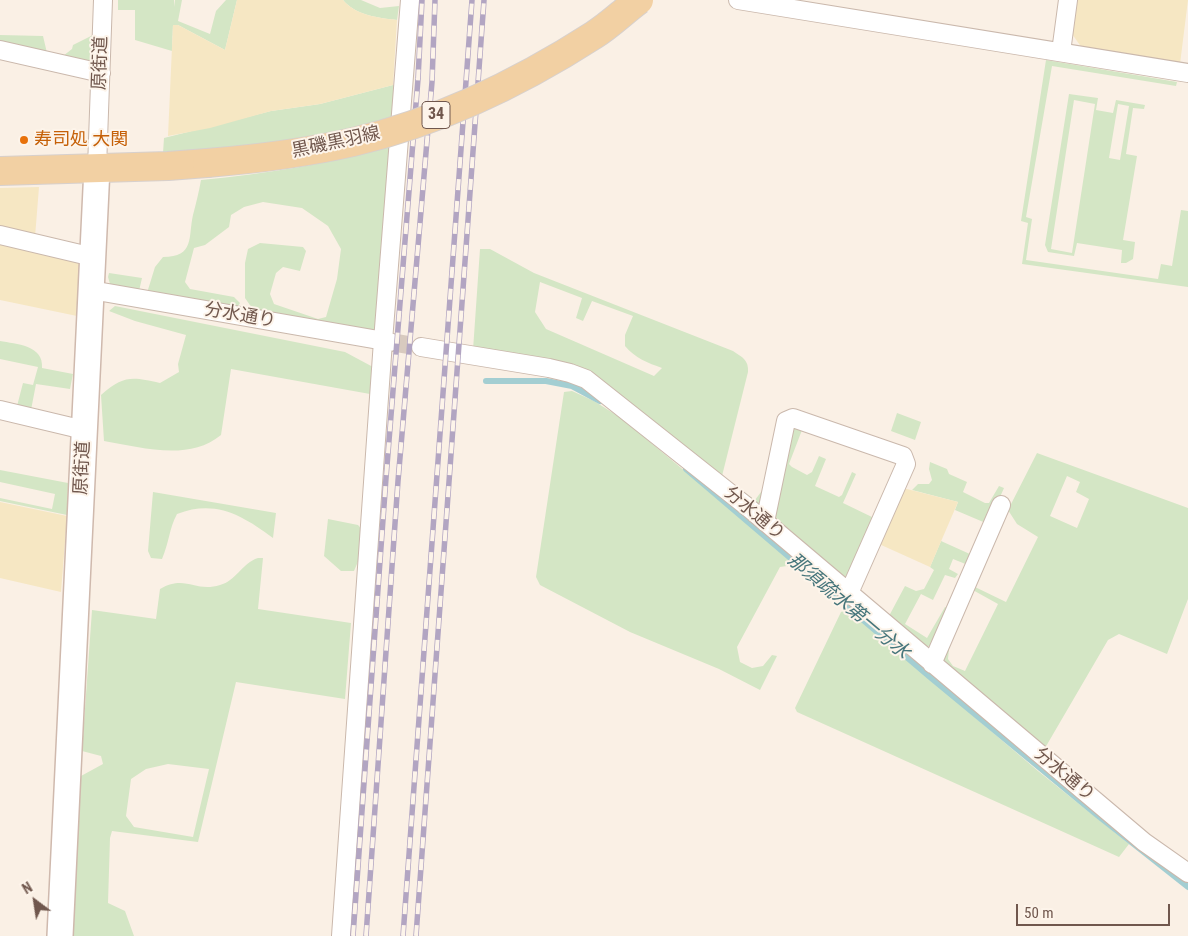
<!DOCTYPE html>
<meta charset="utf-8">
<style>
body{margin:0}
#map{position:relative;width:1188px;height:936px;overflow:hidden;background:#faf0e5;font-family:"Roboto Condensed",sans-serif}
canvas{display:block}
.north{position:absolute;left:10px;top:876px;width:50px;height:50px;-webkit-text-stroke:4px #fdf4ea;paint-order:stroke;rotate:329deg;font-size:14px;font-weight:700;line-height:20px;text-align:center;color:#70574d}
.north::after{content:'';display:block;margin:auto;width:18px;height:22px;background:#70574d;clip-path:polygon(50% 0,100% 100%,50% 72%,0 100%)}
.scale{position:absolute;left:1016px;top:904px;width:154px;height:22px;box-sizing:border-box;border:2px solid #70574d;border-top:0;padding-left:6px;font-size:15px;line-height:18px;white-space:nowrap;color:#70574d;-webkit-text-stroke:4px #fdf4ea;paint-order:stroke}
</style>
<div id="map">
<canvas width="1188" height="936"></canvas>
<div class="north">N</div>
<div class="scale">50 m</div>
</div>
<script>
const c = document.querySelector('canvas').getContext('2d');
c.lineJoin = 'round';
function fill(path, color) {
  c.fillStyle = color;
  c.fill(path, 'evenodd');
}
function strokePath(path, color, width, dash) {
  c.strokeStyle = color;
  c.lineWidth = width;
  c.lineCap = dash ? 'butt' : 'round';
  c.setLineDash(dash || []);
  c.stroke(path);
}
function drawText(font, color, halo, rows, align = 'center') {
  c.font = font + ' "Roboto Condensed","Noto Sans JP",sans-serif';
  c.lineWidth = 4;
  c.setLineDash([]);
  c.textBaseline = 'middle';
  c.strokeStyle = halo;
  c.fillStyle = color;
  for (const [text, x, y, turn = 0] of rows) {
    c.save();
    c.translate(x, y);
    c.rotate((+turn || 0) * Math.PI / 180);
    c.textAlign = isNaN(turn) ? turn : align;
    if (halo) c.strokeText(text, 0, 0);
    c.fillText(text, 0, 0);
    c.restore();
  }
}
fill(new Path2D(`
 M118,0H174V7L175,0H182L178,21L210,34L216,11L226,0H237L225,50L178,25H173L172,51L135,40V10H118Z
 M343,0H361L380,8L399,6L397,20C379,18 355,15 343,0Z
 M0,35L43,36L47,53L0,42Z
 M93,35L91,59L88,62L63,56L72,49L73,45Z
 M1046,60L1177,82L1176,86L1052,66L1026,217L1032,219L1026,260L1158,279L1161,264L1172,266L1181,210L1188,211V287L1022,264L1028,223L1021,221Z
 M393,85L399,86L398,115C322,141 243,146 163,153L164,138L271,111L320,104Z
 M1069,94L1098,98L1096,110L1113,113L1116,100L1145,105L1144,109L1133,108L1126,154L1137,156L1123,240L1135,242L1133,259L1126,263H1121L1122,250L1077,243L1074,256L1048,252L1045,245ZM1074,100L1095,104L1072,253L1051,249ZM1118,104L1129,106L1120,160L1109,158Z
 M393,146L378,334L254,311L245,298V263L248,249L260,243L303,247L306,251L300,271L283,267L276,273L270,294L274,304L318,319L326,317L337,279L341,249L328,226L302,208L263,202L244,207L231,215L229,227L205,245L194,248L185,282L190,289L234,297L240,303L235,310L147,293L155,267L163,257C195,257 188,237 193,215C196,203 199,192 201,180C267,174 330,163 393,146Z
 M480,249H490L534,273L733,351C742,357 749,360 748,372L722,476L755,500L761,492L765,494L760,504L754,506L592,376L473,350ZM540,282L582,298L576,318L583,321L592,301L633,316L625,335V346C635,358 648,363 662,368L654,376L546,329L535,312Z
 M109,273L142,278L139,291L110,284L108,277Z
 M115,306L345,352L373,367L370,394L231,369L221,435C188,462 141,447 104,441L101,395C124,375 132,377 160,383L179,372L178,364L186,335L135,321L109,311Z
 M0,341C16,344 44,345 42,368L73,374L70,389L36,384L31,410L17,406L23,383L33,385L38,367L0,359Z
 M572,391L594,401L621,418L798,565L794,569L787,566L780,567L737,647L740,662L752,668L763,666L772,655L777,656L760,690L719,669L630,632L540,585L536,577L564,392Z
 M897,413L921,422L915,440L891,431Z
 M795,427L802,430L789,464L792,467L807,475L812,472L819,456L826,459L815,486L839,497L842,495L852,472L856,474L843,503L874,518L849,576L843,578L772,520L790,430Z
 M1037,453L1188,508V599L1167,654L1119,634L1108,640L1045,748L939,661L944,647L949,649L948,659L953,666L965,671L998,604L971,589L975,587L1006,602L1038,537L1017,524L1008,510ZM1067,476L1080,482L1076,492L1089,499L1077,528L1050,516Z
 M930,462L947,469L949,474L967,482L963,492L985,503H989L999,486L1004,488L988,524L955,510L958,502L912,490L918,484H929L932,480L929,469Z
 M0,470L68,483L67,515L0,501V498L52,509L55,494L0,482Z
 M153,492L276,513L273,538C243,516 216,499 177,514C169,529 169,543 162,559L151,558L148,551Z
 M328,519L358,525L363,531L362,552L354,571H341L324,556Z
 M941,541L972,555L968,565L953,559L949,569L958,574L955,578L945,575L933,600L921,594L905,624L927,638L945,607L950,609L932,645L925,647L889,616L905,586L916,591L924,589L934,570L930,567Z
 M258,558H263L258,609L351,623L345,699L236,682L198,842L112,831L110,838L108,903L125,911L134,936H70L74,825L78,817L81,776L103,764L101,756L82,751L92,610L156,619L160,589C186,574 195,593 220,585C236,581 242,563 258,558ZM168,764L209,769L193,837L134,827L126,816L131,779L146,769Z
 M846,610L851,612L1038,771L1129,844L1119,857L797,712L795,708L841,612Z`), '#d4e6c5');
fill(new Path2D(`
 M237,0H343C355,15 379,18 397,20L393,85L320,104L271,111L210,128L168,136L173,25H178L225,50Z
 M1077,0H1188L1180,64L1082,48L1072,34Z
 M39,187L35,237L0,228V188Z
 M0,244L78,263L80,267L77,316L0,300Z
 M903,488L958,502L930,567L879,544Z
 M0,502L67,516L61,592L0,578Z`), '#f6e7c3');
strokePath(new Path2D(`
 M486,381H546L572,386L600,401
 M686,469L930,677L1097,815L1188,887`), '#a3ced2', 6);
strokePath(new Path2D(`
 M390,342L421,347`), '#d8cabf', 18, [18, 9]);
const street = new Path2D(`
 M738,0L1188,73
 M0,50L101,73
 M1061,52L1068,0
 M97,168L103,0
 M0,235L93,257
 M91,290L390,342
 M421,347L549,368L570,373L586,379L750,509L1144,842L1188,873
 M0,410L84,430
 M765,522L786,421L793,418L903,456L906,464L849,593
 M932,664L1001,505
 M341,936L383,341L410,0`);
const secondary = new Path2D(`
 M60,936L97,168`);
const primary = new Path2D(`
 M0,171L168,166L207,163`);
strokePath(street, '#cab8ac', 20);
strokePath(secondary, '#cfb9ad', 28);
strokePath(primary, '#d7d0cd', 30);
strokePath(street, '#fff', 18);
strokePath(secondary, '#fff', 25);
strokePath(primary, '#f2d0a3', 28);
const rail = new Path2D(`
 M353,936L386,478L418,79L422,0
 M366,936L398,481L432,82L435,0
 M403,936L472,0
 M416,936L484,0`);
strokePath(rail, '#b2a5c2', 5.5);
strokePath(rail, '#fdf4ea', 4, [11]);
const primaryBridge = new Path2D(`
 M207,163C256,159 305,153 353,142C438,122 521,82 594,35C610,25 624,11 639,0`);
strokePath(primaryBridge, '#d7d0cd', 30, []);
strokePath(primaryBridge, '#f2d0a3', 28);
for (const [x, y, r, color] of [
 [24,140,5,"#e8710a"]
]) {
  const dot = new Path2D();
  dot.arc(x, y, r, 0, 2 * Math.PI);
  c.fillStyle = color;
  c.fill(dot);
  strokePath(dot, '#fdf4ea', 2);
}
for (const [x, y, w] of [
 [436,115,28]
]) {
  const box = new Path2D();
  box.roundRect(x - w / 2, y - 13.5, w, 27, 4);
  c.fillStyle = '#fdf4ea';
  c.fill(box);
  strokePath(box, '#70574d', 1);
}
drawText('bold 16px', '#70574d', null, [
 ["34",436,115]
]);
drawText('18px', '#70574d', '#fdf4ea', [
 ["原街道",101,63,-88],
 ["黒磯黒羽線",336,143,-12],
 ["分水通り",240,316,10],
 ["原街道",83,468,-87],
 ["分水通り",754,514,40],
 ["分水通り",1064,775,40]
]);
drawText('18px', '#c56008', '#fdf4ea', [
 ["寿司処 大関",34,140]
], 'left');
drawText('italic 19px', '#46757b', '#fdf4ea', [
 ["那須疏水第一分水",848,607,40]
]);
</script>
